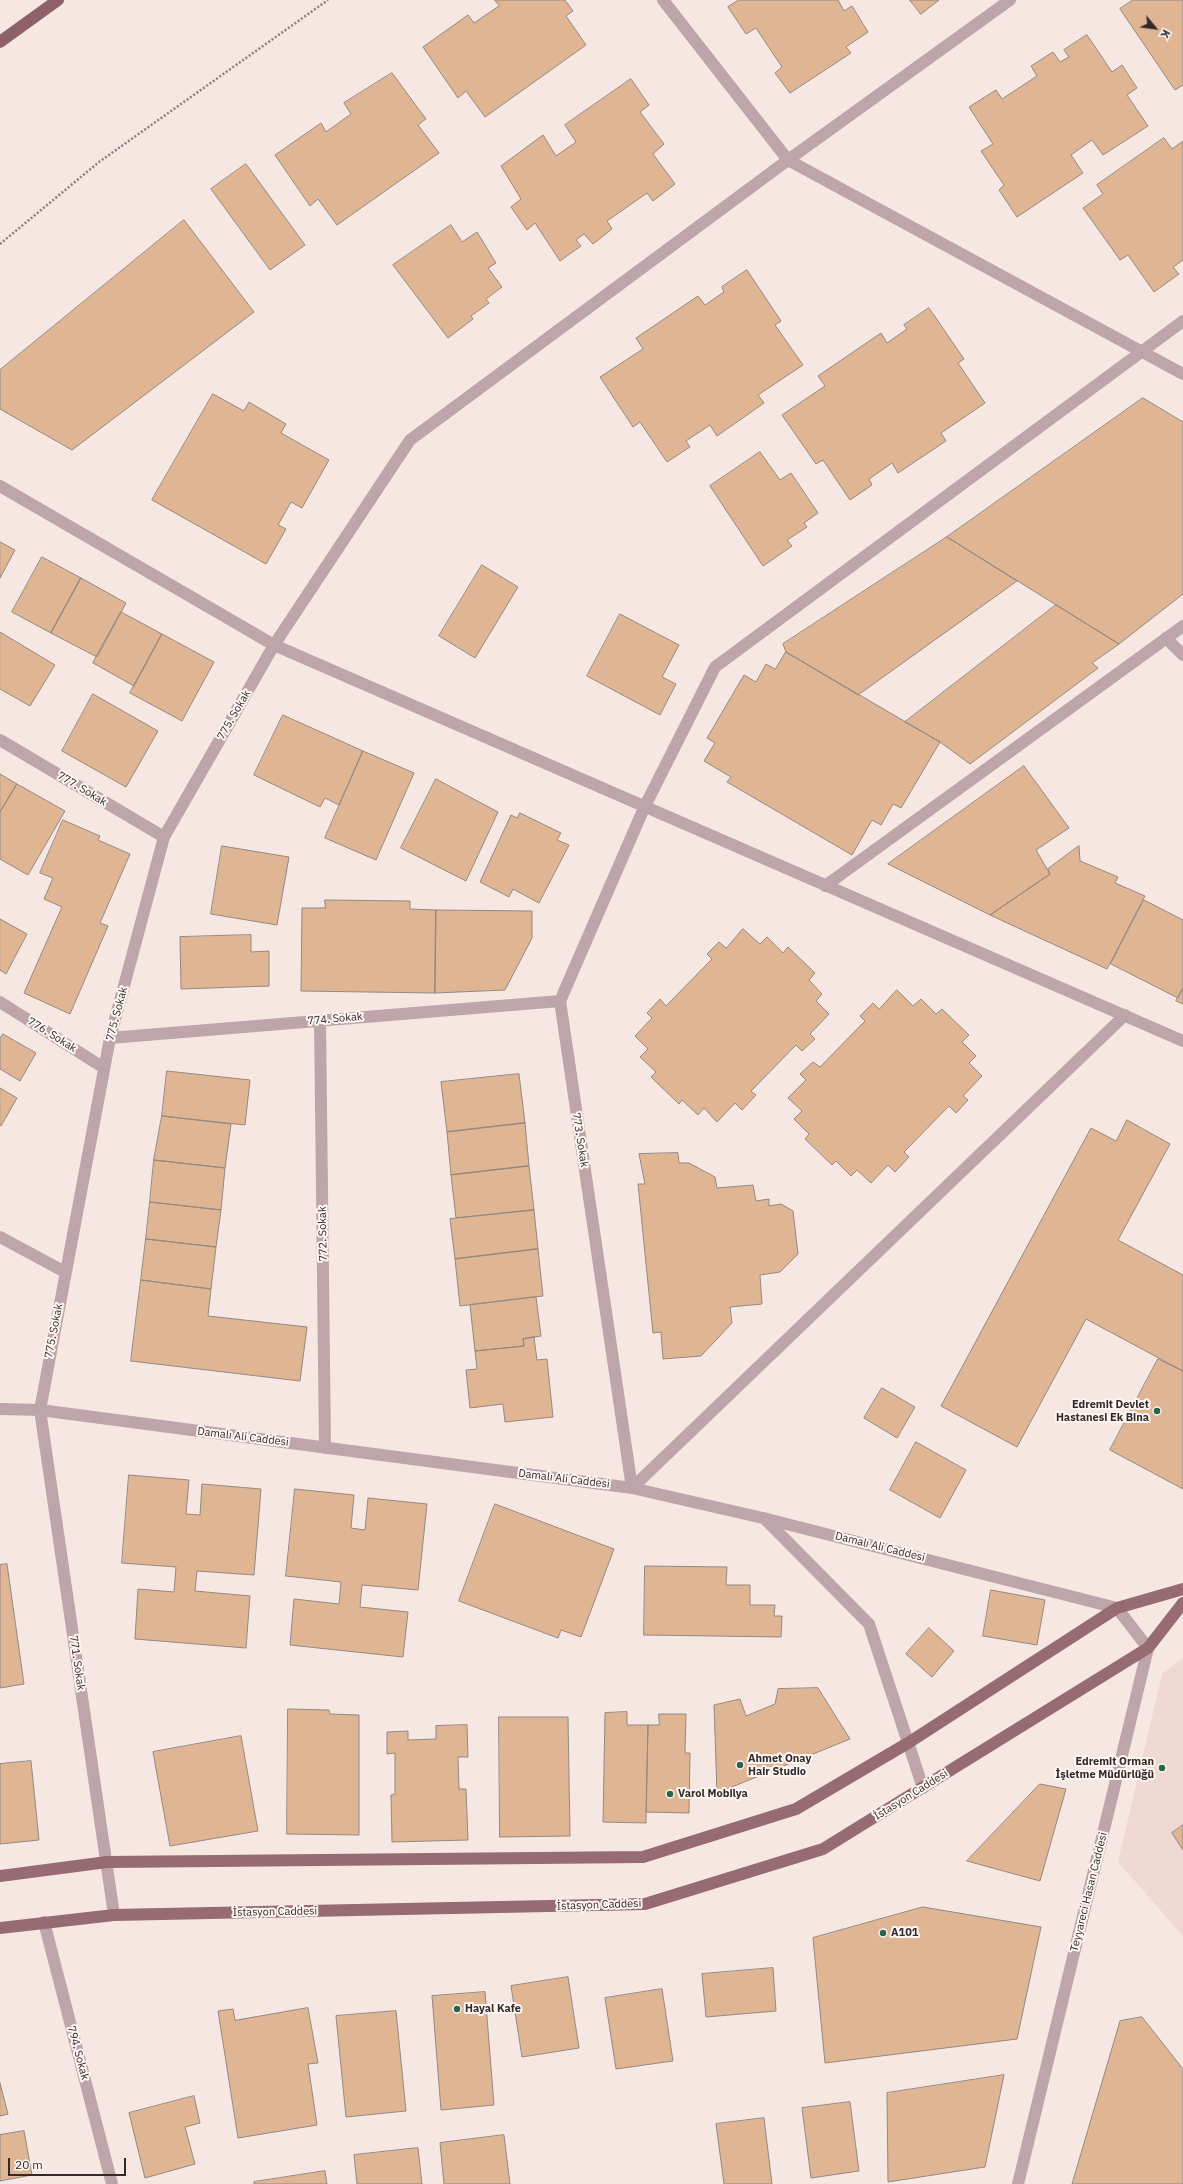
<!DOCTYPE html>
<meta charset="utf-8">
<style>
body{margin:0}
#map{position:relative;width:1183px;height:2184px;overflow:hidden;background:#f6e7e3;font-family:"IBM Plex Sans",sans-serif}
canvas{display:block}
.north{position:absolute;left:1135px;top:8px;width:40px;height:40px;-webkit-text-stroke:3px #fff5f3;paint-order:stroke;rotate:119deg;font-size:11px;font-weight:700;line-height:16px;text-align:center;color:#302b29}
.north::after{content:'';display:block;margin:auto;width:14px;height:18px;background:#302b29;clip-path:polygon(50% 0,100% 100%,50% 72%,0 100%)}
.scale{position:absolute;left:8px;top:2158px;width:118px;height:18px;box-sizing:border-box;border:2px solid #302b29;border-top:0;padding-left:5px;font-size:12px;line-height:14px;white-space:nowrap;color:#302b29;-webkit-text-stroke:3px #fff5f3;paint-order:stroke}
</style>
<div id="map">
<canvas width="1183" height="2184"></canvas>
<div class="north">K</div>
<div class="scale">20 m</div>
</div>
<script>
const c = document.querySelector('canvas').getContext('2d');
c.lineJoin = 'round';
function fill(path, color) {
  c.fillStyle = color;
  c.fill(path, 'evenodd');
}
function strokePath(path, color, width, dash) {
  c.strokeStyle = color;
  c.lineWidth = width;
  c.lineCap = dash ? 'butt' : 'round';
  c.setLineDash(dash || []);
  c.stroke(path);
}
function drawText(font, color, halo, rows, align = 'center') {
  c.font = font + ' "IBM Plex Sans",sans-serif';
  c.lineWidth = 4;
  c.setLineDash([]);
  c.textBaseline = 'middle';
  c.strokeStyle = halo;
  c.fillStyle = color;
  for (const [text, x, y, turn = 0] of rows) {
    c.save();
    c.translate(x, y);
    c.rotate((+turn || 0) * Math.PI / 180);
    c.textAlign = isNaN(turn) ? turn : align;
    if (halo) c.strokeText(text, 0, 0);
    c.fillText(text, 0, 0);
    c.restore();
  }
}
fill(new Path2D(`
 M1183,1658V1936L1118,1862L1162,1674Z`), '#f0d9d3');
const building = new Path2D(`
 M495,0H565L573,11L566,16L586,45L485,117L466,91L458,98L423,47L468,15L474,23L499,6Z
 M739,0H838L844,11L852,6L868,32L846,47L851,53L790,93L775,73L782,67L756,28L746,34L728,7Z
 M910,0H939L921,14Z
 M1133,0H1183V85L1175,90L1120,9Z
 M1087,35L1112,72L1122,65L1137,88L1127,95L1148,126L1103,155L1092,140L1071,155L1083,173L1017,217L999,190L1004,185L981,151L993,144L969,107L996,90L1002,99L1037,76L1031,66L1053,52L1060,62L1069,57L1064,50Z
 M392,73L426,119L418,125L439,153L337,225L318,199L310,206L275,155L321,123L326,132L351,114L344,103Z
 M631,79L649,105L640,112L664,144L653,154L675,184L653,201L647,193L607,221L612,229L593,244L584,234L576,240L581,246L560,261L535,223L527,230L511,207L521,199L501,166L543,135L556,156L576,142L565,125Z
 M1164,138L1172,149L1183,141V260L1173,267L1179,274L1154,292L1128,255L1120,260L1083,208L1103,194L1097,185Z
 M246,164L305,245L270,270L211,189Z
 M184,220L254,312L72,450L0,409V370Z
 M451,225L462,242L477,232L496,263L488,268L502,287L486,299L489,303L471,316L473,319L448,338L393,265Z
 M747,270L781,321L775,325L803,365L758,395L764,403L717,436L710,425L686,441L690,447L667,462L640,422L633,427L600,377L643,349L636,338L698,296L705,305L724,292L722,287Z
 M929,308L964,359L958,363L985,403L941,433L946,441L898,473L892,463L869,479L872,485L850,500L823,460L816,464L782,415L825,386L818,376L881,333L887,343L907,329L904,325Z
 M213,394L244,411L249,402L286,424L281,433L329,460L302,508L291,502L278,525L286,529L266,564L152,500Z
 M1143,398L1183,422V594L1119,644L947,537Z
 M760,452L780,480L791,473L818,513L804,523L807,527L787,540L792,546L763,566L710,486Z
 M947,537L1017,581L858,695L786,652L783,644Z
 M0,542L15,550L0,578Z
 M42,557L81,578L51,633L12,612Z
 M482,565L518,587L475,658L439,636Z
 M81,578L126,603L97,657L51,633Z
 M1056,605L1119,644L1092,663L1098,668L970,764L940,742L905,722Z
 M121,612L162,634L134,686L93,663Z
 M620,614L679,645L662,677L676,684L660,715L587,676Z
 M0,632L55,665L30,706L0,689Z
 M162,634L214,662L182,721L130,693Z
 M786,652L940,742L901,808L893,804L881,825L872,820L852,855L727,782L731,777L704,761L715,743L707,738L744,675L756,682L766,664L775,669Z
 M93,694L158,731L126,787L62,751Z
 M283,715L363,751L339,805L325,798L320,807L254,775Z
 M363,751L414,773L376,860L325,838Z
 M1024,766L1069,828L1036,850L1050,874L990,915L888,864Z
 M0,774L17,784L0,812Z
 M436,779L498,812L466,881L401,848Z
 M17,784L65,811L28,875L0,859V812Z
 M520,813L561,833L557,840L569,845L539,903L513,889L509,897L480,882L511,815L517,818Z
 M63,820L100,836L98,840L130,854L100,923L108,926L70,1014L24,993L62,907L44,899L53,878L40,873Z
 M222,846L289,857L277,925L211,914Z
 M1079,846L1080,861L1118,877L1115,883L1145,896L1107,969L990,915L1050,874L1048,869Z
 M325,900L410,901V909L436,910L435,993L301,991L302,908H325Z
 M1144,900L1183,920V988L1178,998L1111,964Z
 M436,910L532,911V938L505,990L435,993Z
 M0,919L27,934L6,974L0,970Z
 M743,929L760,944L767,937L783,953L788,947L815,973L809,980L822,994L816,1001L829,1014L810,1034L815,1039L802,1051L796,1045L751,1091L756,1095L742,1110L735,1103L717,1122L704,1108L698,1115L682,1100L679,1104L651,1077L656,1072L640,1057L648,1049L635,1036L652,1018L647,1013L660,999L666,1006L712,959L707,954L719,942L726,948Z
 M251,935V952L269,951V986L181,989L180,937Z
 M1183,988V1004L1176,1001Z
 M897,990L913,1006L921,999L936,1014L942,1009L969,1035L962,1042L976,1056L969,1063L982,1076L963,1096L968,1100L956,1113L949,1106L904,1152L909,1157L895,1172L888,1165L871,1183L857,1170L851,1176L836,1161L832,1165L805,1139L809,1134L794,1119L802,1111L788,1098L806,1080L800,1074L813,1062L820,1067L865,1021L860,1016L873,1003L879,1009Z
 M3,1034L36,1053L20,1081L0,1069V1039Z
 M167,1071L250,1080L245,1125L162,1116Z
 M519,1074L525,1123L447,1132L441,1082Z
 M0,1088L17,1098L1,1126L0,1125Z
 M162,1116L231,1124L225,1168L154,1160Z
 M1127,1120L1170,1144L1118,1240L1183,1275V1371L1086,1319L1017,1447L941,1406L1091,1128L1116,1141Z
 M525,1123L529,1166L451,1175L447,1132Z
 M678,1153L679,1163H689L715,1177L717,1188L753,1185L756,1201L769,1199V1206L781,1204L793,1211L798,1254L780,1272L760,1275L762,1304L730,1307L732,1323L701,1356L663,1359L661,1332L653,1333L638,1184H645L639,1154Z
 M154,1160L225,1168L221,1210L150,1202Z
 M529,1166L534,1210L456,1218L451,1175Z
 M150,1202L221,1210L216,1247L146,1239Z
 M534,1210L538,1249L455,1259L450,1219Z
 M146,1239L216,1247L211,1289L141,1280Z
 M538,1249L543,1296L460,1306L455,1259Z
 M141,1280L211,1289L208,1316L307,1327L300,1381L131,1361Z
 M536,1297L541,1336L523,1339L524,1346L475,1351L470,1305Z
 M534,1337L537,1360L547,1359L553,1417L505,1422L503,1404L470,1408L466,1370L477,1369L475,1351L524,1346L523,1339Z
 M1158,1359L1183,1371V1489L1110,1450Z
 M882,1388L915,1407L897,1438L864,1418Z
 M916,1442L966,1470L940,1518L890,1490Z
 M129,1475L189,1480L186,1514L200,1515L202,1484L261,1489L254,1575L197,1571L195,1591L250,1596L246,1648L135,1639L138,1589L174,1592L176,1567L122,1563Z
 M295,1489L354,1495L351,1528L365,1530L368,1498L427,1504L418,1590L362,1585L360,1607L408,1612L403,1657L290,1645L294,1599L339,1604L341,1582L286,1576Z
 M495,1504L614,1549L581,1637L561,1630L558,1638L459,1601Z
 M7,1564L24,1684L0,1688V1565Z
 M645,1566L727,1567L726,1585H750V1605H775L774,1616H782L781,1637L644,1635Z
 M991,1590L1045,1600L1037,1645L983,1636Z
 M929,1628L954,1651L932,1677L906,1654Z
 M818,1688L850,1739L717,1793L714,1705L740,1699L746,1716L775,1704L778,1689Z
 M288,1709L329,1710L330,1714L359,1715V1835L287,1834Z
 M627,1712V1725H648L646,1823L603,1822L605,1713Z
 M659,1714H686L685,1753H690L689,1813L646,1812L648,1725H659Z
 M499,1717H568L570,1836L500,1837Z
 M467,1725L468,1757H458L459,1789H466L468,1840L392,1842L391,1795L395,1794V1753L387,1754V1732L408,1731V1740L436,1739V1726Z
 M241,1736L258,1831L170,1846L153,1752Z
 M31,1761L39,1840L0,1844V1764Z
 M1040,1784L1066,1789L1040,1881L967,1861Z
 M1183,1825V1850L1172,1833Z
 M923,1907L1041,1927L1017,2039L825,2063L813,1938Z
 M773,1968L776,2011L706,2017L702,1974Z
 M568,1977L579,2048L522,2057L511,1986Z
 M662,1989L673,2061L616,2069L605,1998Z
 M485,1992L494,2105L441,2110L432,1996Z
 M308,2008L318,2063L308,2064L317,2125L238,2138L218,2011L233,2009L235,2020Z
 M396,2011L406,2111L346,2117L336,2016Z
 M1142,2017L1183,2069V2184H1072L1120,2021Z
 M1004,2075L985,2167L888,2182L887,2093Z
 M0,2083L8,2114L0,2116Z
 M194,2096L200,2123L185,2127L195,2164L145,2178L129,2113Z
 M850,2102L859,2171L811,2178L802,2108Z
 M764,2118L772,2184H724L716,2124Z
 M24,2131L32,2175L0,2181V2135Z
 M504,2135L510,2184H444L440,2143Z
 M418,2148L422,2184H357L354,2155Z
 M325,2171L327,2184H254V2182Z`);
fill(building, '#dfb594');
strokePath(building, '#938981', 1);
strokePath(new Path2D(`
 M0,244L99,162L328,0`), '#8a817e', 2.5, [2, 2]);
strokePath(new Path2D(`
 M1166,638L1183,655`), '#bea5a9', 12);
strokePath(new Path2D(`
 M663,0L788,160L1183,374
 M0,486L274,645L1183,1041
 M0,740L164,837
 M825,886L1183,626
 M0,1002L104,1068
 M320,1020L325,1448
 M110,1038L560,1001
 M0,1237L65,1272
 M0,1409L40,1410L632,1488L763,1518L1117,1608L1148,1648L1018,2184
 M632,1488L560,1001L644,808L715,667L1183,321
 M632,1488L1125,1015
 M764,1518L869,1624L923,1788
 M114,1915L40,1410L110,1038L164,837L274,645L410,440L788,160L1010,0
 M44,1922L112,2184`), '#bea5a9', 12);
strokePath(new Path2D(`
 M0,1876L107,1862L643,1857L796,1809L908,1743L1117,1608L1183,1589
 M0,1928L114,1915L645,1904L823,1849L1148,1648L1183,1603`), '#966b72', 12);
strokePath(new Path2D(`
 M0,42L58,0`), '#8e6068', 12);
for (const [x, y, r, color] of [
 [1157,1411,4,"#2b644c"],
 [740,1765,4,"#2b644c"],
 [1162,1768,4,"#2b644c"],
 [670,1794,4,"#2b644c"],
 [883,1933,4,"#2b644c"],
 [457,2009,4,"#2b644c"]
]) {
  const dot = new Path2D();
  dot.arc(x, y, r, 0, 2 * Math.PI);
  c.fillStyle = color;
  c.fill(dot);
  strokePath(dot, '#fff5f3', 1.5);
}
drawText('11px', '#302b29', '#fff5f3', [
 ["775. Sokak",234,715,-60],
 ["777. Sokak",82,789,31],
 ["775. Sokak",117,1014,-75],
 ["774. Sokak",335,1019,-5],
 ["776. Sokak",52,1035,32],
 ["773. Sokak",580,1140,81],
 ["772. Sokak",323,1234,-91],
 ["775. Sokak",54,1331,-79],
 ["Damalı Ali Caddesi",243,1437,7],
 ["Damalı Ali Caddesi",564,1479,7],
 ["Damalı Ali Caddesi",880,1547,14],
 ["771. Sokak",77,1663,82],
 ["İstasyon Caddesi",911,1795,-32],
 ["Teyyareci Hasan Caddesi",1089,1892,-76],
 ["İstasyon Caddesi",599,1905,-2],
 ["İstasyon Caddesi",275,1912,-1],
 ["794. Sokak",78,2053,75]
]);
drawText('bold 11px', '#302b29', '#fff5f3', [
 ["Edremit Devlet",1149,1405,"right"],
 ["Hastanesi Ek Bina",1149,1418,"right"],
 ["Ahmet Onay",748,1759],
 ["Hair Studio",748,1772],
 ["Edremit Orman",1154,1762,"right"],
 ["İşletme Müdürlüğü",1154,1775,"right"],
 ["Varol Mobilya",678,1794],
 ["A101",891,1933],
 ["Hayal Kafe",465,2009]
], 'left');
</script>
